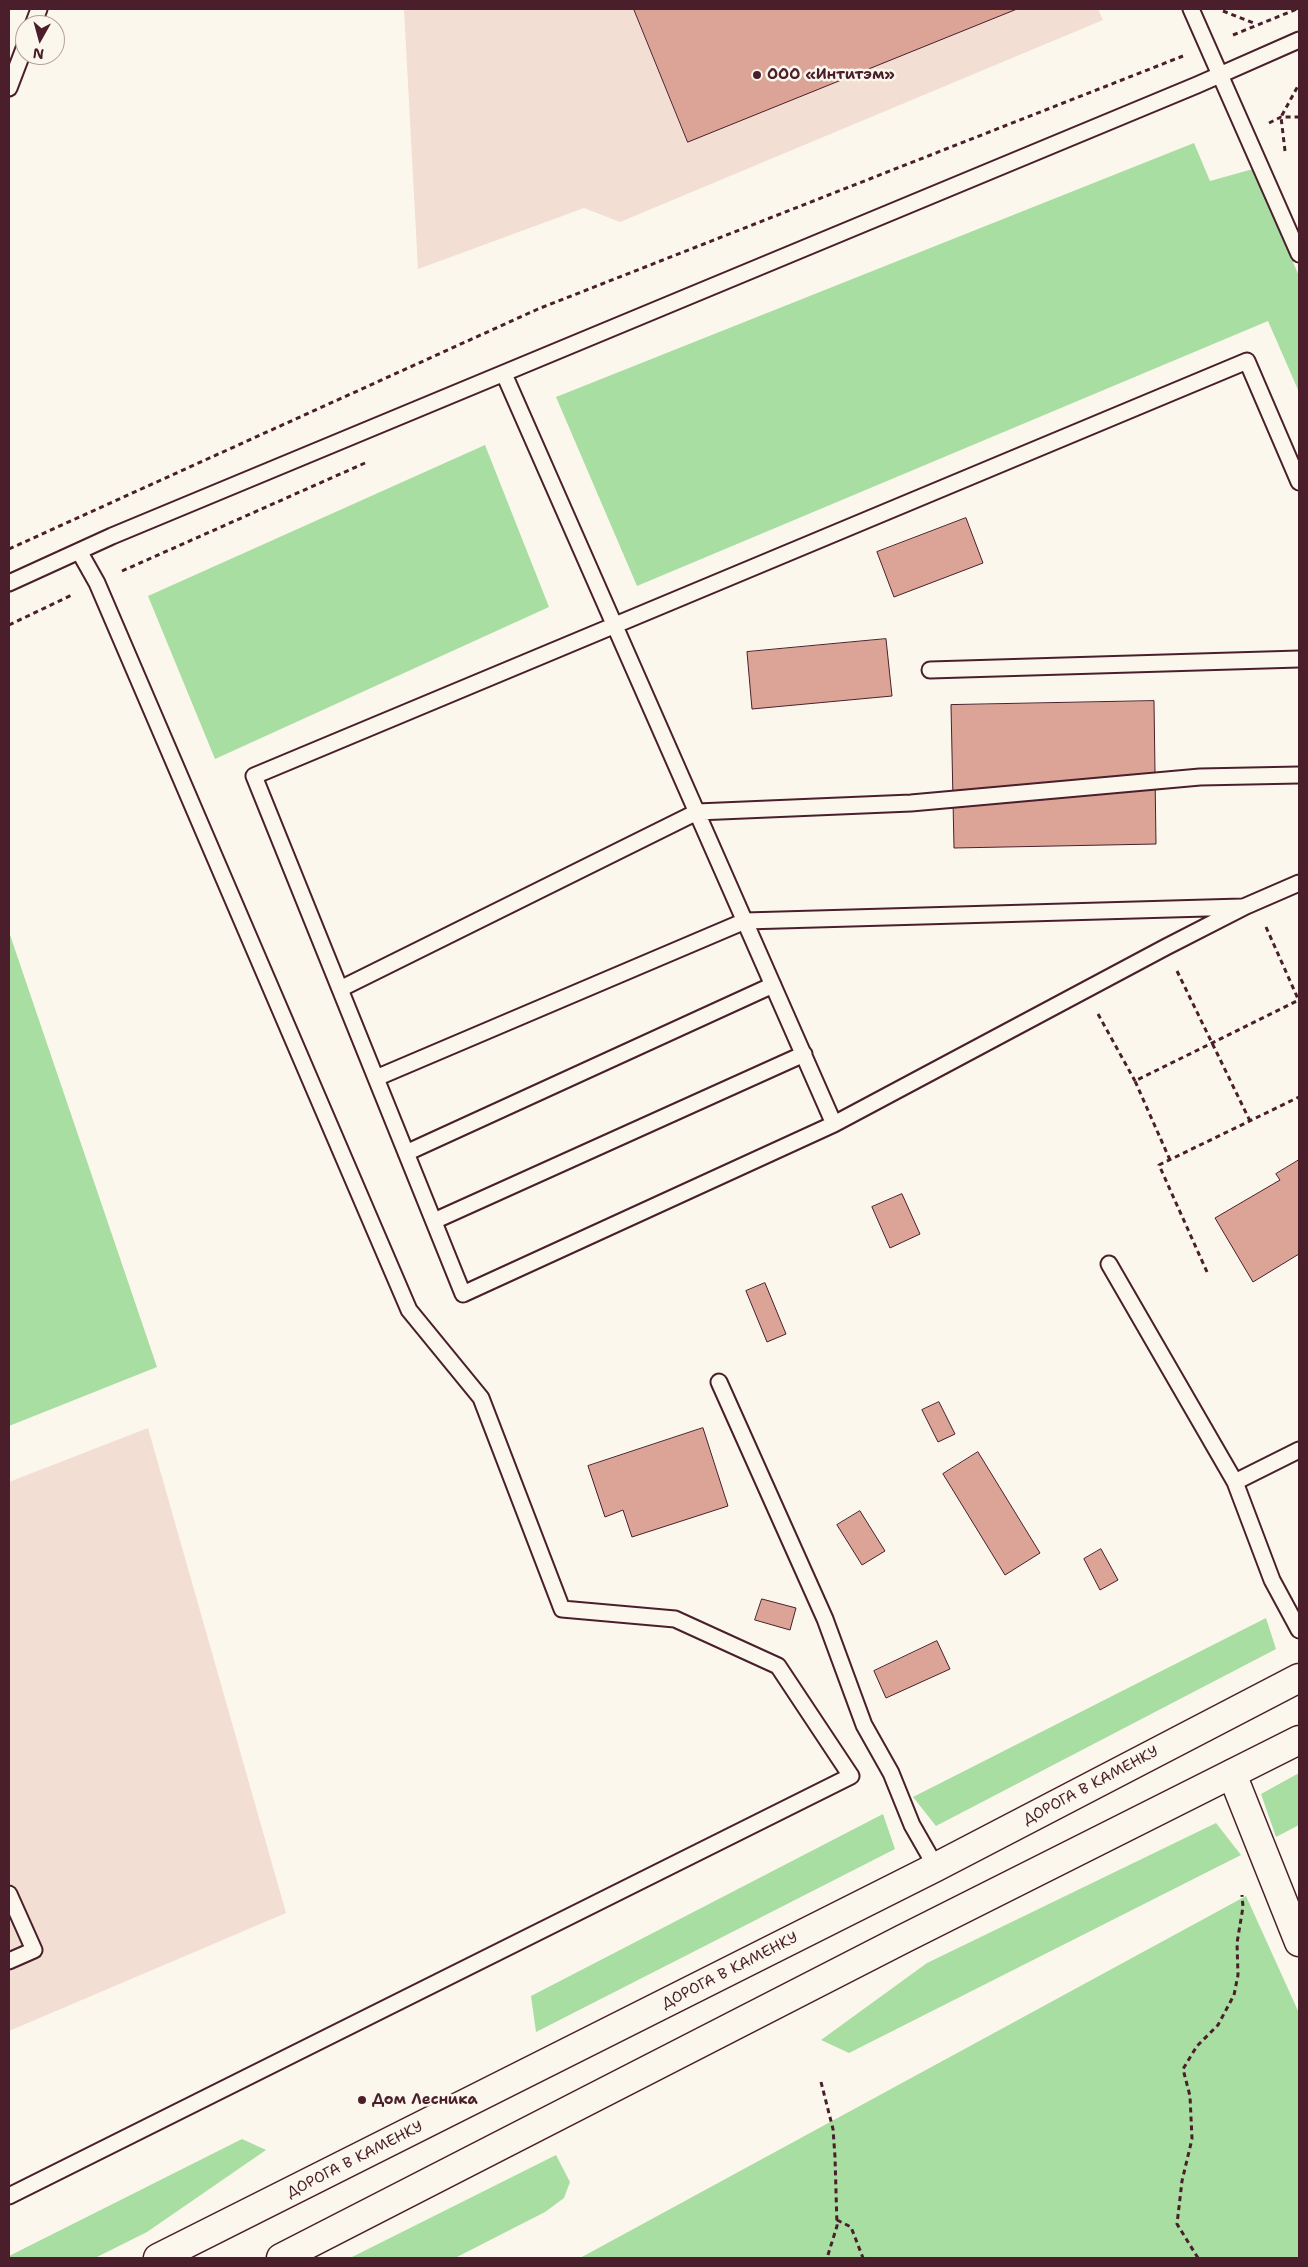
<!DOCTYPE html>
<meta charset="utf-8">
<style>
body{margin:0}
#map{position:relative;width:1308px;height:2267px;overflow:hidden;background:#fbf7ec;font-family:"Shantell Sans",sans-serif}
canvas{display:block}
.frame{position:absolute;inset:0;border:10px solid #4a1f2b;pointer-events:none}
.north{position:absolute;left:15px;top:15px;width:50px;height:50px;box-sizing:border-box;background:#fbf7ec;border:1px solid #b4a19f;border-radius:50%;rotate:187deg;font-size:14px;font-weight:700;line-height:20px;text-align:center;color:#4a1f2b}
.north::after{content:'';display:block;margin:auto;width:18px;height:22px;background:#4a1f2b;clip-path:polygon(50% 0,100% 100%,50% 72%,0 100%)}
</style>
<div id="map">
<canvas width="1308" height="2267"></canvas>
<div class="frame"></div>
<div class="north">N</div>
</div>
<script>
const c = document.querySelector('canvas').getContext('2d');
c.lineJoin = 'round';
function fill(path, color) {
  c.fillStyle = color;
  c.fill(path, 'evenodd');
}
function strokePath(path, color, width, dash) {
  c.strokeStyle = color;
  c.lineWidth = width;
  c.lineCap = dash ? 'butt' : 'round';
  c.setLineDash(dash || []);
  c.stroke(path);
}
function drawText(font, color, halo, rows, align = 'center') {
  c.font = font + ' "Shantell Sans",sans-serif';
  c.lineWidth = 5;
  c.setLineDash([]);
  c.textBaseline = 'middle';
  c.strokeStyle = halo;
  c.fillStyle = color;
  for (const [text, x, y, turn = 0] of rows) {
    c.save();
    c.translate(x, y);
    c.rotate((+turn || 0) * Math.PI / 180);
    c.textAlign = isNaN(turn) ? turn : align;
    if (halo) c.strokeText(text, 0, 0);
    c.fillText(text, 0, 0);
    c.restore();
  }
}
fill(new Path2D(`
 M404,9H1098L1103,20L620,222L584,208L418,269Z
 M148,1428L286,1913L9,2031V1482Z`), '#f2ded2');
fill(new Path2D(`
 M1194,143L1210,181L1253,169L1299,276V392L1268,321L637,586L556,397Z
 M485,445L549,607L215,759L148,596Z
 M9,932L157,1367L9,1426Z
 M1266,1618L1276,1649L936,1826L913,1797Z
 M1299,1773V1825L1276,1837L1261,1794Z
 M883,1814L895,1849L536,2032L531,1996Z
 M1216,1823L1241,1855L849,2053L821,2040L927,1963Z
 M1246,1896L1299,2013V2258H580Z
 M242,2139L266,2150L147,2232L95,2258H9V2256Z
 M556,2155L570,2182L564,2198L545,2212L455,2258H350Z`), '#a8dea1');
const building = new Path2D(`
 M634,9H1017L688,142Z
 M966,518L983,563L894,597L877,552Z
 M886,639L892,696L752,709L747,652Z
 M1154,701L1156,844L954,848L951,705Z
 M1299,1160V1254L1253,1282L1215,1218L1280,1180L1276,1174Z
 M902,1194L920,1234L890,1248L872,1207Z
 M765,1283L786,1334L767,1342L746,1291Z
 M939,1402L955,1434L938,1442L922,1410Z
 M703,1428L728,1506L632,1537L623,1510L605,1517L588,1466Z
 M978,1452L1040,1553L1005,1575L943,1474Z
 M860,1511L885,1551L862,1565L837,1525Z
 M1101,1549L1118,1580L1100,1590L1084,1559Z
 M762,1599L796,1608L790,1630L755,1620Z
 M937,1641L950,1669L886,1698L874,1671Z`);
fill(building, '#dca496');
strokePath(building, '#4a1f2b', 1);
const lane = new Path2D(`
 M1191,9L1299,254
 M33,25L39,9
 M9,88L25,46
 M504,374L834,1124
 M1299,482L1247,361L254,776L463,1294L834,1124L1166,947L1246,906L1299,883
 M9,583L112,536L1197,85L1299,40
 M930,670L1299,659
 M340,989L697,812L911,803L1200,777L1299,775
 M376,1078L745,921L1242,907
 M406,1153L773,985
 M434,1221L804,1054
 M1109,1264L1235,1482L1272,1580L1299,1630
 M719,1382L825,1619L864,1725L891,1773L912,1825L936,1867
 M1235,1482L1299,1450
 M9,1894L34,1950L9,1961
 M9,2196L851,1776L778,1666L675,1619L562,1609L481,1398L409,1310L97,583L79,551`);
const street = new Path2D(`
 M1232,1774L1299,1942`);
const secondary = new Path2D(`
 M158,2258L936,1867L1299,1678
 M281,2258L903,1939L1299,1740`);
strokePath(lane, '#4a1f2b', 19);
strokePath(street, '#4a1f2b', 31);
strokePath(secondary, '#4a1f2b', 31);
strokePath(new Path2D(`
 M1223,11L1256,24
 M1233,35L1297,9
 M1269,123L1281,117H1299
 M1285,151L1281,117L1299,84
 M9,549L538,309L1183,56
 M122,571L365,463
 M9,625L74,594
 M1266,927L1299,1001
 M1177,971L1250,1121
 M1098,1014L1135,1081
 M1170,1160L1135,1081L1299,1000
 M1207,1272L1159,1165L1299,1097
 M821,2082L833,2129L835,2157L837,2226L827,2258
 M837,2220L851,2227L863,2258
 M1198,2258L1177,2224L1182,2181L1192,2139L1190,2096L1183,2069L1197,2046L1218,2025L1234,1995L1238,1975L1237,1943L1243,1907L1242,1895`), '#4a1f2b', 3, [5, 4]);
strokePath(lane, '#fbf7ec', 15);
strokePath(street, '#fbf7ec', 28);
strokePath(secondary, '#fbf7ec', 28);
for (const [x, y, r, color] of [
 [757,75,5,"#4a1f2b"],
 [362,2100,5,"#4a1f2b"]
]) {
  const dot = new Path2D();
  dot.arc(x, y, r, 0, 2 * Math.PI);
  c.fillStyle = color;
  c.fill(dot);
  strokePath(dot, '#fbf7ec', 2);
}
drawText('bold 15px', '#4a1f2b', '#fbf7ec', [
 ["ООО «Интитэм»",767,75],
 ["Дом Лесника",372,2100]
], 'left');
drawText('15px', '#4a1f2b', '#fbf7ec', [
 ["ДОРОГА В КАМЕНКУ",1091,1786,-28],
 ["ДОРОГА В КАМЕНКУ",730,1971,-27],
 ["ДОРОГА В КАМЕНКУ",355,2160,-27]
]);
</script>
